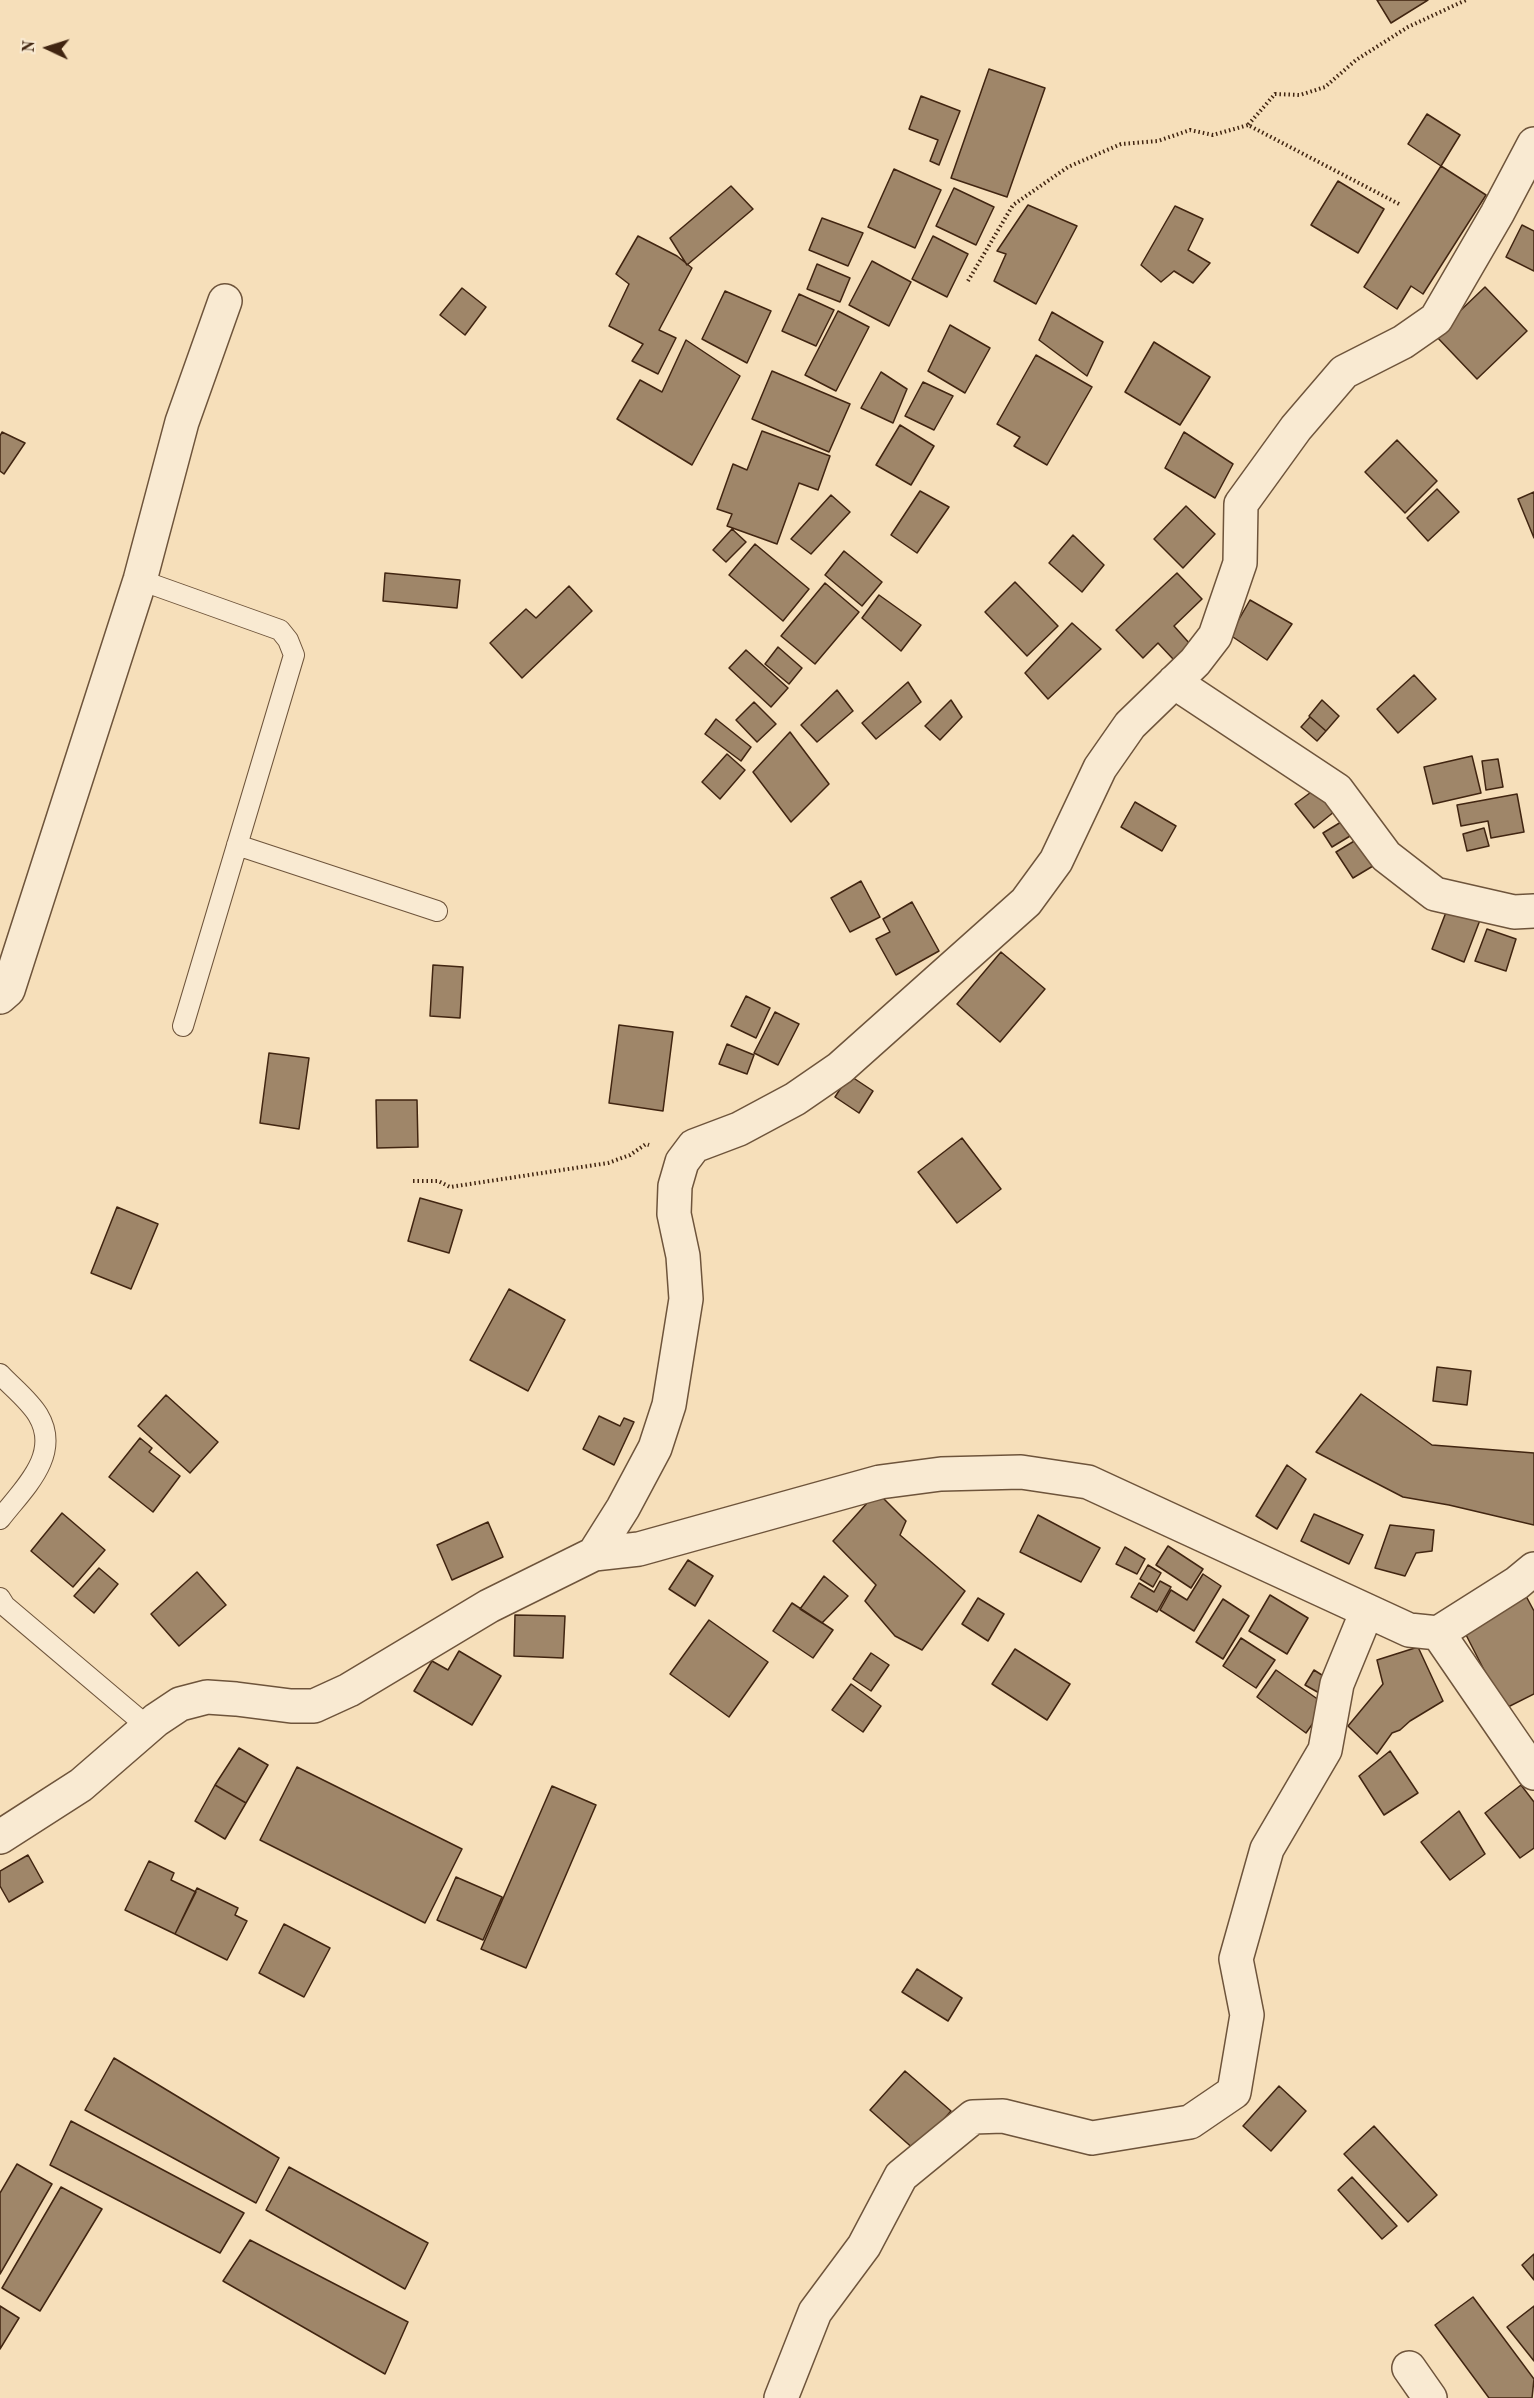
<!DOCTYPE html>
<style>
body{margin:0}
#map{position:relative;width:1534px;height:2398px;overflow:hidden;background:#f6dfba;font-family:"Old Standard TT",serif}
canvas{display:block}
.north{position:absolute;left:18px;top:18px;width:60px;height:60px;-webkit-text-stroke:4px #f9ead2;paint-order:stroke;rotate:274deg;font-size:16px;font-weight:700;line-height:24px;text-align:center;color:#412511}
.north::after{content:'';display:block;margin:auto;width:21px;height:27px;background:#412511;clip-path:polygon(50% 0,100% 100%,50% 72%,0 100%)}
</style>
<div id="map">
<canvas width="1534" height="2398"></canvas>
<div class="north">N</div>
</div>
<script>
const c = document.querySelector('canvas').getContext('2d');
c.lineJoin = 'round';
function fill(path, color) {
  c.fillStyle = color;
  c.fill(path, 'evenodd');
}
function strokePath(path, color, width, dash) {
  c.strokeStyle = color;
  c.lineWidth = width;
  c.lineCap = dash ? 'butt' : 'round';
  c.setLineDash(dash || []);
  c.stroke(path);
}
const building = new Path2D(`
 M1377,0H1428L1391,23Z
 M989,69L1045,88L1007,197L951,178Z
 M921,96L960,111L939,165L930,161L938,140L909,129Z
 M1427,114L1460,135L1441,166L1408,144Z
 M1441,166L1486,195L1423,294L1411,286L1397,309L1364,287Z
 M894,169L941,190L915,248L868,227Z
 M1338,181L1384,209L1358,253L1311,225Z
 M731,186L753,209L687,265L670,238Z
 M954,188L994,207L976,245L936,226Z
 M1028,205L1077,226L1036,304L994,281L1006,254L997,251Z
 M1175,206L1203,219L1188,250L1210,263L1193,283L1174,271L1161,282L1141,265Z
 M822,218L863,233L848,266L809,250Z
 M1522,225L1534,231V271L1506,257Z
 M638,236L677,256L692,268L659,330L676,338L658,374L632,361L643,344L609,326L629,284L616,274Z
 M933,236L968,254L947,297L912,279Z
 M872,261L911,282L889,326L849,305Z
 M817,264L850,278L840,302L807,289Z
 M1485,287L1527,331L1477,379L1435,335Z
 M462,288L486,307L465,335L440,315Z
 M725,291L771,311L747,363L702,339Z
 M799,294L834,310L816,346L782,331Z
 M838,311L869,327L836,391L805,375Z
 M1052,312L1103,342L1087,376L1039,340Z
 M950,325L990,348L965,393L928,371Z
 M686,340L740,376L692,465L617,419L640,380L662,392Z
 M1154,342L1210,377L1180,425L1125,392Z
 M1036,355L1092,387L1047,465L1014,446L1020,437L997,424Z
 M772,371L850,404L829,452L752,419Z
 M881,372L907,389L893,423L861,408Z
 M923,382L953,396L934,430L905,416Z
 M900,425L934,446L911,485L876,465Z
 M762,431L830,456L818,490L799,483L777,544L727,526L732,514L717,509L733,464L747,470Z
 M2,432L25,443L4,474L0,471V436Z
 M1184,432L1233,464L1215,498L1165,468Z
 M1397,440L1437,481L1405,513L1365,472Z
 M1437,489L1459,512L1428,541L1407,518Z
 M920,491L949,507L917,553L891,535Z
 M1534,492V538L1518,499Z
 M831,495L850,512L811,554L791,539Z
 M1186,506L1215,534L1183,568L1154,539Z
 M732,529L746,542L726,562L713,550Z
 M1073,535L1104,565L1082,592L1049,563Z
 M755,544L809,589L783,621L729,575Z
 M844,551L882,582L862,606L825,575Z
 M385,573L460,580L457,608L383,601Z
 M1177,573L1202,599L1174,626L1190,644L1174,660L1158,643L1143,658L1116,630Z
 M1015,582L1058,626L1027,656L985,612Z
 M825,583L859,612L815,664L781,636Z
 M569,586L592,611L522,678L490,643L526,609L536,618Z
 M879,595L921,625L901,651L862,618Z
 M1250,600L1292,624L1267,660L1230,635Z
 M1072,623L1101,649L1048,699L1025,673Z
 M778,647L802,668L789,684L765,664Z
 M746,650L788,688L771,707L729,668Z
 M1414,675L1436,699L1398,733L1377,709Z
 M908,682L921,702L876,739L862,723Z
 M837,690L853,711L817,742L801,725Z
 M951,700L962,717L940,740L925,726Z
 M1322,700L1339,716L1326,731L1309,716Z
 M754,702L776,724L757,742L736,720Z
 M1310,717L1326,731L1317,741L1301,727Z
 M716,719L751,747L741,761L705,734Z
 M790,732L829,784L791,822L753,772Z
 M727,754L745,770L720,799L702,782Z
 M1472,756L1481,793L1433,804L1424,767Z
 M1498,759L1503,787L1486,790L1482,761Z
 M1322,784L1340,807L1314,828L1295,804Z
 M1517,794L1524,832L1491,838L1488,821L1461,826L1457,805Z
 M1135,802L1176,826L1162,851L1121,827Z
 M1346,819L1355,833L1332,847L1323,833Z
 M1484,828L1489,846L1467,851L1463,834Z
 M1356,840L1373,866L1353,878L1336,852Z
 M861,881L880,917L850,932L831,898Z
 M912,902L939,951L896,975L876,939L890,932L883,919Z
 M1448,907L1480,920L1464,962L1432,949Z
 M1487,929L1516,939L1506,971L1475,961Z
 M1001,952L1045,989L1000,1042L957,1004Z
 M433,965L463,967L460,1018L430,1016Z
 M746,996L770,1008L756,1038L731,1026Z
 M775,1012L799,1024L778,1065L754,1053Z
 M619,1025L673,1032L663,1111L609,1103Z
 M727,1044L754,1055L747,1074L719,1064Z
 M269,1053L309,1058L299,1129L260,1123Z
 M849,1075L873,1091L859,1113L835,1097Z
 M376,1100H417L418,1147L377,1148Z
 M962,1138L1001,1189L957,1223L918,1172Z
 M420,1198L462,1210L449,1253L408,1241Z
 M117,1207L158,1224L131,1289L91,1273Z
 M509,1289L565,1320L528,1391L470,1360Z
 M1437,1367L1471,1371L1467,1405L1433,1401Z
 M1361,1394L1432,1445L1534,1453V1525L1449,1505L1403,1497L1316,1452Z
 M166,1395L218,1442L190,1473L138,1426Z
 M599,1416L620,1426L624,1418L634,1422L614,1465L583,1449Z
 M140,1438L152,1448L149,1452L180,1476L153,1512L109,1477Z
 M1287,1465L1306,1479L1277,1529L1256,1516Z
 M877,1492L906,1521L900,1535L965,1591L922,1650L895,1636L865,1601L876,1585L833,1541Z
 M62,1513L105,1550L73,1587L31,1551Z
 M1314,1514L1363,1535L1349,1564L1301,1541Z
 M1038,1515L1100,1548L1081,1582L1020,1552Z
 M488,1522L503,1557L452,1580L437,1545Z
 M1390,1525L1434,1530L1432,1551L1416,1553L1405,1576L1375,1568Z
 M1168,1546L1203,1569L1191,1588L1156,1565Z
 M1125,1547L1145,1559L1137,1574L1116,1564Z
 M688,1560L713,1576L695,1606L669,1589Z
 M1148,1565L1161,1573L1153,1587L1140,1579Z
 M99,1568L118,1584L94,1613L74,1596Z
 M197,1572L226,1605L179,1646L151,1614Z
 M1203,1574L1221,1586L1194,1631L1160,1610L1171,1590L1187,1600Z
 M824,1576L848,1596L822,1623L800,1609Z
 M1160,1581L1171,1587L1157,1612L1131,1597L1139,1583L1154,1592Z
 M1270,1595L1308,1618L1287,1654L1249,1631Z
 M1526,1596L1534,1611V1694L1504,1709L1463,1629Z
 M978,1598L1004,1614L988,1641L962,1624Z
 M1223,1599L1249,1616L1223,1659L1196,1642Z
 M792,1603L833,1630L813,1658L773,1631Z
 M515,1615L565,1616L563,1658L514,1656Z
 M709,1620L768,1662L729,1717L670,1674Z
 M1241,1638L1275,1660L1256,1688L1223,1666Z
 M1418,1647L1443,1701L1410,1721L1400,1730L1392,1733L1377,1754L1348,1726L1383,1684L1377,1660Z
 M1015,1649L1070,1684L1047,1720L992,1684Z
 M459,1651L501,1676L472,1725L414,1691L432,1661L448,1670Z
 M871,1653L889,1665L871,1691L853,1679Z
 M1276,1670L1326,1705L1306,1733L1257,1697Z
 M1314,1670L1336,1684L1328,1698L1305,1685Z
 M851,1684L881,1706L863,1732L832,1710Z
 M239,1748L268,1765L246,1803L215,1785Z
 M1390,1751L1418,1793L1384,1815L1359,1776Z
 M297,1767L462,1849L425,1923L260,1840Z
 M215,1785L246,1803L225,1839L195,1821Z
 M1521,1785L1534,1802V1848L1520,1858L1485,1813Z
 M552,1786L596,1805L526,1968L481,1949Z
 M1459,1811L1485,1854L1450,1880L1421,1842Z
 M28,1855L43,1882L9,1902L0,1886V1871Z
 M149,1861L174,1873L171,1880L196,1892L175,1934L125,1910Z
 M456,1877L502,1897L483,1940L437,1920Z
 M197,1888L238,1908L235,1915L247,1921L227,1960L175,1934Z
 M284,1924L330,1948L304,1997L259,1973Z
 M917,1969L962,1998L948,2021L902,1992Z
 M114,2058L279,2158L256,2203L85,2110Z
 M905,2071L951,2111L916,2151L870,2110Z
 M1279,2086L1306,2111L1271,2151L1243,2126Z
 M71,2121L244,2213L220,2253L50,2165Z
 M1374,2126L1437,2195L1408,2222L1344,2154Z
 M17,2164L52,2184L0,2274V2193Z
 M289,2167L428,2243L405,2289L266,2210Z
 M1352,2177L1397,2226L1382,2239L1338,2190Z
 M61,2187L102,2209L40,2311L2,2288Z
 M250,2240L408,2322L385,2374L223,2281Z
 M1534,2254V2280L1522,2265Z
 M1473,2297L1534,2379L1532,2398H1489L1435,2325Z
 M0,2306L19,2318L0,2349Z
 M1534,2306V2361L1507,2327Z`);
fill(building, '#9f8669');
strokePath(building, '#412511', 1.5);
const service = new Path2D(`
 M140,580L280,630L288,640L294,655L183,1026
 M237,845L437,911
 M0,1374C12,1387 29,1400 38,1415C62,1455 23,1489 0,1519
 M0,1598L5,1606L148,1727`);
const minor = new Path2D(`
 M1174,682L1337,790L1386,856L1435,894L1514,912L1534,911
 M0,997L8,990L140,580L182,422L225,301
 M594,1554L639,1549L880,1482L941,1474L1021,1472L1088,1482L1409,1630L1438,1633L1517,1583L1534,1569
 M1438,1633L1534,1773
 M0,1837L81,1785L156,1720L180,1704L207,1697L236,1699L291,1706H314L349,1690L489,1606L594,1554L623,1508L655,1448L669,1405L686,1299L683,1256L674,1214L675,1186L682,1162L694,1146L739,1129L795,1099L840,1068L1026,902L1056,861L1100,768L1130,725L1195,662L1215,636L1240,563L1241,504L1296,428L1344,372L1403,342L1436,319L1497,214L1534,144
 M1409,2368L1430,2398
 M781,2398L815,2312L864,2246L901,2176L973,2117L1003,2116L1092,2138L1190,2122L1234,2092L1247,2015L1236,1959L1267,1849L1325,1750L1337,1684L1367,1611`);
strokePath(service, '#6e543b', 22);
strokePath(minor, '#6e543b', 36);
strokePath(new Path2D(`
 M1399,204L1248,125L1275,94L1300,95L1325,87L1356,60L1408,27L1466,0
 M968,281L1013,205L1068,167L1121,144L1158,141L1190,130L1213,135L1248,125
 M413,1181H438L450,1187L608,1163L630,1155L646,1144L649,1145`), '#412511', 4, [1.5, 3]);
strokePath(service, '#f9ead2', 20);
strokePath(minor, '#f9ead2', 33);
</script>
